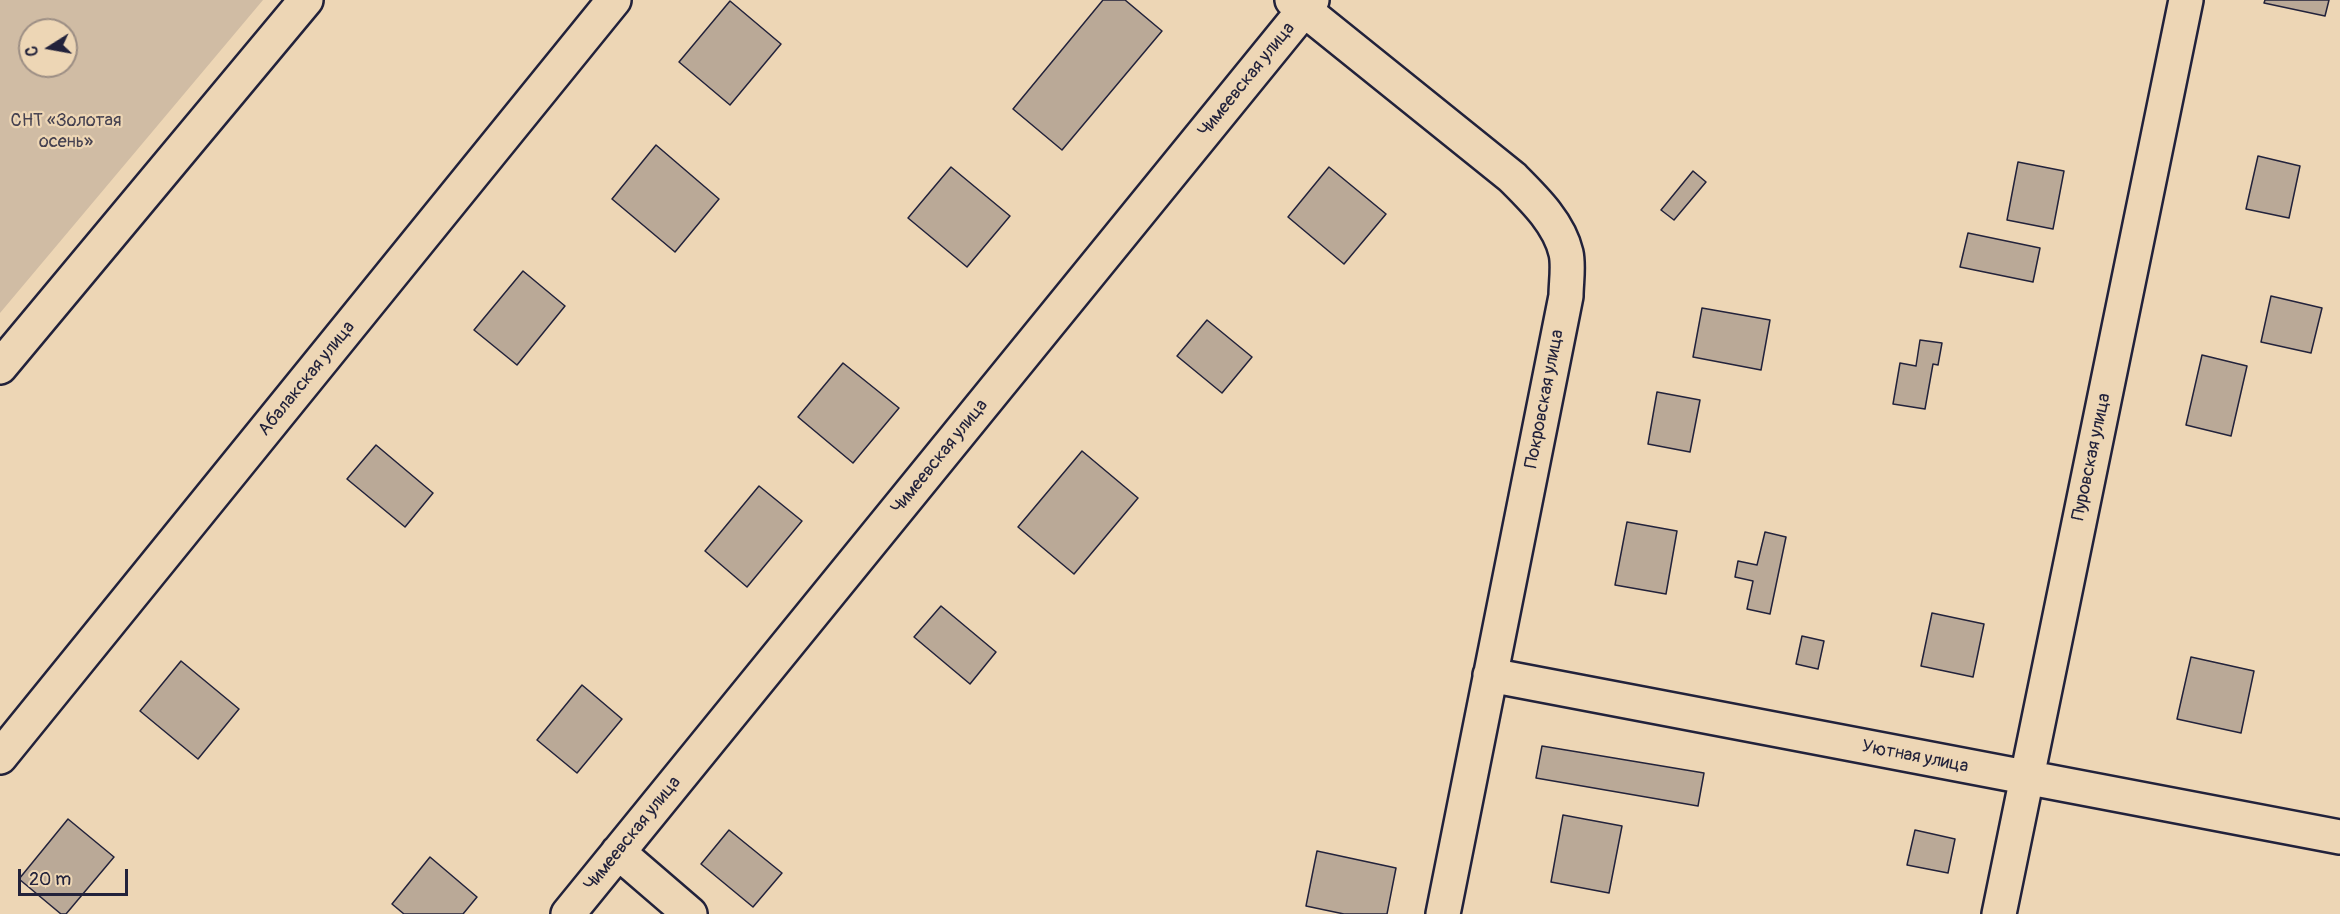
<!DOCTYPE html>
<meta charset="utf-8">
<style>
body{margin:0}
#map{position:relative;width:2340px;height:914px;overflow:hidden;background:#edd6b5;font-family:Pangolin,sans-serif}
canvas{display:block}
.north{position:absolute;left:18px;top:18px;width:60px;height:60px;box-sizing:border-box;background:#edd6b5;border:2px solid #9c8e84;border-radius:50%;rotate:259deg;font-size:16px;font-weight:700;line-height:24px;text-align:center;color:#22223b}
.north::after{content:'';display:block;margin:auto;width:21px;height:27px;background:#22223b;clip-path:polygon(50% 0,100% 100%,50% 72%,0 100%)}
.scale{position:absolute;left:18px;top:869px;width:110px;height:27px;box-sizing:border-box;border:3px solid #22223b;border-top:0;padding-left:8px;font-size:18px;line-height:21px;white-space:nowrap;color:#22223b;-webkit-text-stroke:4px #edd6b5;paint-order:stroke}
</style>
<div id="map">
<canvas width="2340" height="914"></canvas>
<div class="north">С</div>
<div class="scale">20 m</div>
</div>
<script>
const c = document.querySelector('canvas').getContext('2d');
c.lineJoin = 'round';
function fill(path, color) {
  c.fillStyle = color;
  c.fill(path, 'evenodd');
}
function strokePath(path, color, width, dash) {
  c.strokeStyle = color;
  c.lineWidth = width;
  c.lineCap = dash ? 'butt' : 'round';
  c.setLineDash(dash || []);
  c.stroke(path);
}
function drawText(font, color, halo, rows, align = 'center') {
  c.font = font + ' Pangolin,sans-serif';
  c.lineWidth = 4.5;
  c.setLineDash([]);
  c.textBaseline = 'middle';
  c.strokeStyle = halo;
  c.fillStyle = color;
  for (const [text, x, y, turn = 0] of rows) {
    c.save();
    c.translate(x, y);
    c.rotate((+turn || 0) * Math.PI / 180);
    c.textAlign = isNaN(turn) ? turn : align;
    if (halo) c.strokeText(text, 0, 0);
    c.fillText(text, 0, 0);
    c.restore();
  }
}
fill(new Path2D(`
 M0,0H263L0,313ZM30,30H66V66H30Z`), '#d0bca4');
const building = new Path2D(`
 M1103,0H1125L1162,31L1062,150L1013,109Z
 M2265,0H2329L2325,16L2264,3Z
 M730,1L781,44L730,105L679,62Z
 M656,145L719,199L675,252L612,199Z
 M2258,156L2300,166L2289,218L2246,209Z
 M2018,162L2064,171L2053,229L2007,220Z
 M951,167L1010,216L967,267L908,218Z
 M1329,167L1386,214L1344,264L1288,217Z
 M1693,171L1706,182L1674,220L1661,210Z
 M1968,233L2040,248L2033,282L1960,267Z
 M523,271L565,306L517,365L474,330Z
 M2271,296L2322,308L2311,353L2261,342Z
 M1702,308L1770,320L1761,370L1693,357Z
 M1207,320L1252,357L1222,393L1177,356Z
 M1920,340L1942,343L1938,365L1933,364L1925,409L1893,404L1900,363L1916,366Z
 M2202,355L2247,366L2231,436L2186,425Z
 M843,363L899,408L853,463L798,417Z
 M1657,392L1700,400L1690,452L1648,444Z
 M376,445L433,493L405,527L347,479Z
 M1082,451L1138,498L1074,574L1018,527Z
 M759,486L802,521L747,587L705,551Z
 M1627,522L1677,531L1666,594L1615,585Z
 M1765,532L1786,537L1770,614L1747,609L1753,581L1735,577L1738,561L1757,565Z
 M941,606L996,652L970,684L914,637Z
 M1932,613L1984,624L1973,677L1921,666Z
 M1802,636L1824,641L1818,669L1796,664Z
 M2191,657L2254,671L2241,733L2177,719Z
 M181,661L239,709L198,759L140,711Z
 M582,685L622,719L577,773L537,740Z
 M1542,746L1704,773L1698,806L1536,778Z
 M1563,815L1622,826L1609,893L1551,882Z
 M68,819L114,857L66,914H61L19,879Z
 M729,830L782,873L753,907L701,864Z
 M1915,830L1955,839L1948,873L1907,865Z
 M1317,851L1396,868L1387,914H1344L1306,906Z
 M430,857L477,897L463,914H404L392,904Z`);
fill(building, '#baa997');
strokePath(building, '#22223b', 1.5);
const minor = new Path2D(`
 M1292,0L1512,177C1534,199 1559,223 1566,253C1569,266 1566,283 1566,296L1443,914
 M1490,675L2340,837
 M0,757L614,0
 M618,852L690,914
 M568,914L1312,0
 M1999,914L2186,0`);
const tertiary = new Path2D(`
 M0,367L306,0`);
strokePath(minor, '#22223b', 38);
strokePath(tertiary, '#22223b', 38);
strokePath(minor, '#edd6b5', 33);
strokePath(tertiary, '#edd6b5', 33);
drawText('18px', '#22223b', '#edd6b5', [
 ["Чимеевская улица",1247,80,-51],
 ["Абалакская улица",307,379,-51],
 ["Покровская улица",1545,399,-79],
 ["Чимеевская улица",940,457,-51],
 ["Пуровская улица",2092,457,-78],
 ["Уютная улица",1915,757,11],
 ["Чимеевская улица",633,834,-51]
]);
drawText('18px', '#454150', '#edd6b5', [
 ["СНТ «Золотая",66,121],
 ["осень»",66,142]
]);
</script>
